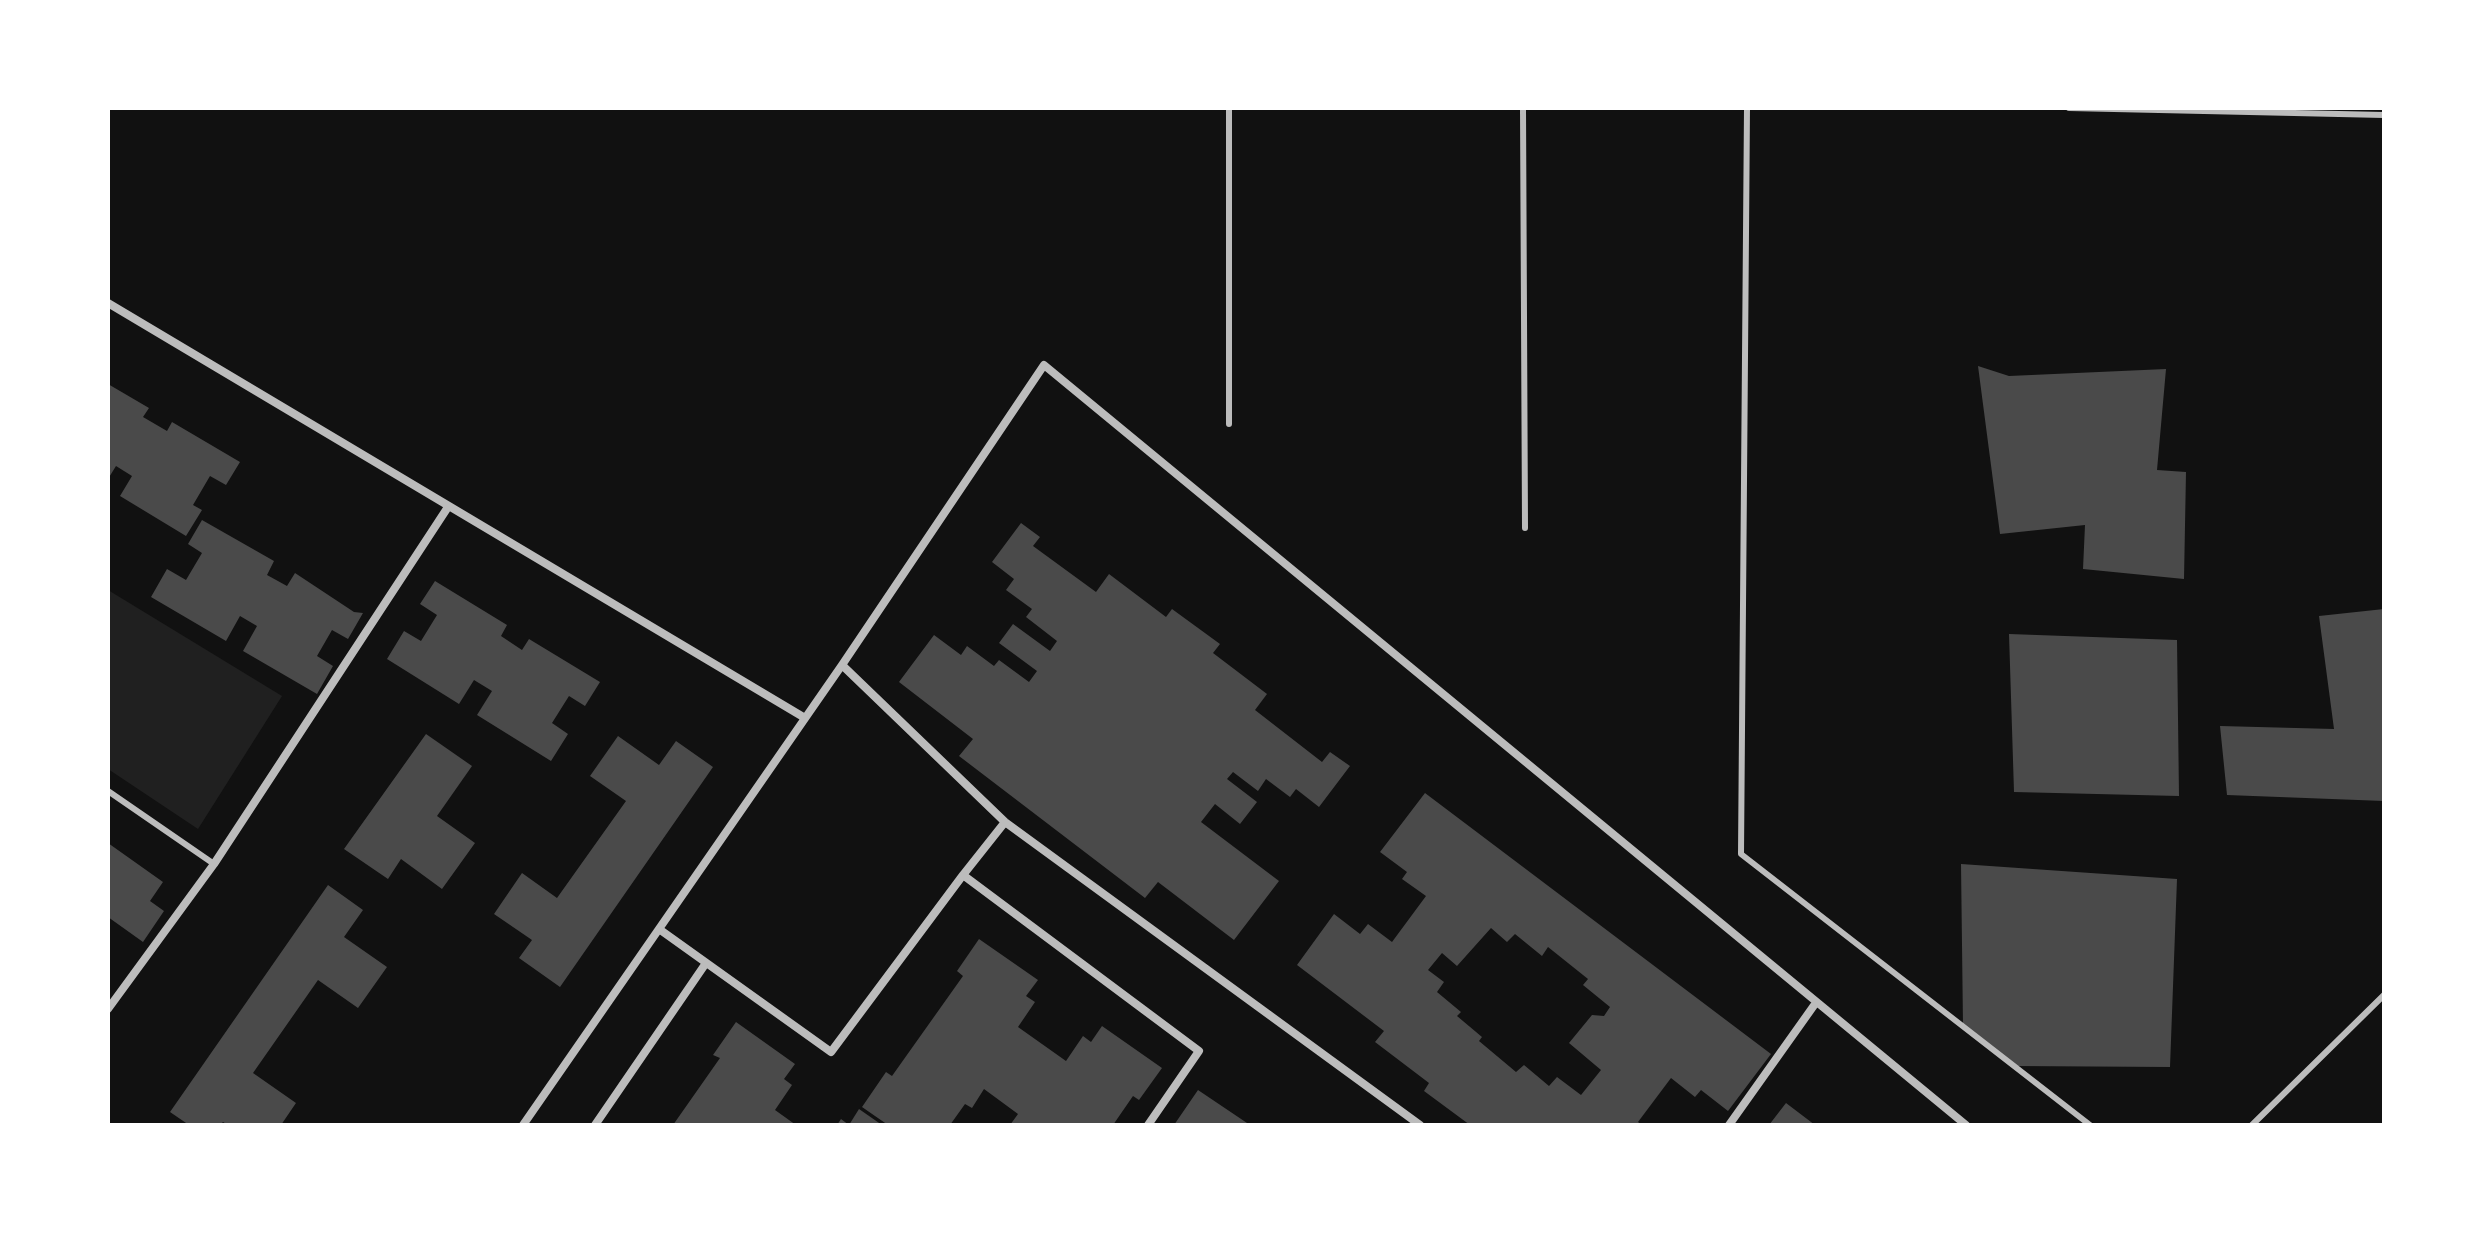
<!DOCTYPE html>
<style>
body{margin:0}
#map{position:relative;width:2492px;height:1233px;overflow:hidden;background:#111;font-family:Figtree,sans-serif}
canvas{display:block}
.frame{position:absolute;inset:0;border:110px solid #fff;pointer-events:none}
</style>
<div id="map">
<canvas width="2492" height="1233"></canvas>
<div class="frame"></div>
</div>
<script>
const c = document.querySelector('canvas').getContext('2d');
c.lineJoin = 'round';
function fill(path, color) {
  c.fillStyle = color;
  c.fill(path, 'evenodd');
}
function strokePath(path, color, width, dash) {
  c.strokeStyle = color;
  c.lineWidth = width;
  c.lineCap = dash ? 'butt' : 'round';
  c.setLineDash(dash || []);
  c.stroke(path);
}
fill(new Path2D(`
 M108,590L282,696L198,829L108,769Z`), '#202020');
fill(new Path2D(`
 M1978,366L2009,376L2166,369L2157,470L2186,472L2184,579L2083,569L2085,525L2000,534Z
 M108,384L149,408L143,417L167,431L172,422L240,462L226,485L210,476L193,505L202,510L186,536L120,496L132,476L116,466L108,479Z
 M202,520L274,561L267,575L287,586L295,573L354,612L363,613L348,639L332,630L317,656L333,666L317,694L243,651L257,626L240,616L226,641L151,597L167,569L186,580L202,553L188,544Z
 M1021,523L1040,537L1033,546L1096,592L1109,574L1166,617L1172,609L1220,644L1213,653L1267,694L1255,710L1322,762L1330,752L1350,766L1319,807L1296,789L1290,797L1266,779L1258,791L1233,772L1227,779L1257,802L1240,824L1215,804L1201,822L1279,881L1234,940L1158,882L1145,898L959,756L973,739L899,682L934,635L961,655L967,646L994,666L999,660L1029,682L1037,671L999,643L1013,624L1050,651L1057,641L1026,617L1032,609L1006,590L1014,579L992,562Z
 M435,581L507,625L501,636L522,650L529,639L600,682L585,706L569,696L552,723L568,734L551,761L477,715L492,691L474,680L459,704L387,659L404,631L421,641L437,615L420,604Z
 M2384,609V801L2227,795L2220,726L2334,729L2319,616Z
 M2009,634L2177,640L2179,796L2014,792Z
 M426,734L472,766L437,816L475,843L442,889L401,859L388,879L344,849Z
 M618,736L659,765L676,741L713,767L560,987L519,958L532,940L494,914L522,873L557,898L626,801L590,776Z
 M1425,793L1771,1054L1728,1111L1701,1090L1695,1097L1671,1078L1638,1122L1642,1125H1470L1424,1091L1429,1083L1375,1042L1384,1031L1297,965L1334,914L1360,934L1368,924L1392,942L1426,896L1402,879L1407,872L1380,852ZM1491,928L1507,942L1515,934L1542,956L1548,947L1588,979L1583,985L1610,1007L1604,1016L1592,1015L1569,1043L1601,1070L1581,1095L1557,1077L1549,1086L1524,1065L1516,1072L1479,1041L1482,1037L1457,1016L1461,1012L1437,992L1444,982L1428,970L1442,953L1457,966Z
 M108,843L163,882L150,901L164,911L143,942L108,917Z
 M1961,864L2177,879L2170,1067L2014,1066L1963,1026Z
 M328,885L363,910L344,937L387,967L358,1008L318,980L253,1073L296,1103L281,1125H228L223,1122L220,1125H189L170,1112Z
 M979,939L1038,980L1026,996L1035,1002L1018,1027L1066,1061L1083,1036L1091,1042L1102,1026L1162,1068L1139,1100L1133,1096L1113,1125H1010L1018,1114L984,1089L972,1108L965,1104L950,1125H888L862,1107L886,1072L892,1076L963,976L957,971Z
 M736,1022L795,1064L784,1079L792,1085L775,1110L796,1125H673L720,1058L713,1055Z
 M1198,1090L1250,1125H1174Z
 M1786,1103L1815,1125H1769Z
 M859,1109L882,1125H837L841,1119L849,1125Z`), '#4a4a4a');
strokePath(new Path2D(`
 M1229,108V424
 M1523,108L1525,528
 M1747,108L1741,854L2090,1125
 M2069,108L2384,115
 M108,791L214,864
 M2252,1125L2384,995`), '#bcbcbc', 6);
strokePath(new Path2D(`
 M108,303L805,718
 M842,665L1005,822L1420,1125
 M1005,822L963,875L1199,1051L1148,1125
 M659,929L831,1052L963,875
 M108,1009L214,864L448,507
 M523,1125L842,665L1044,365L1966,1125
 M595,1125L706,963
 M1729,1125L1815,1004`), '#bcbcbc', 8);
</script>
